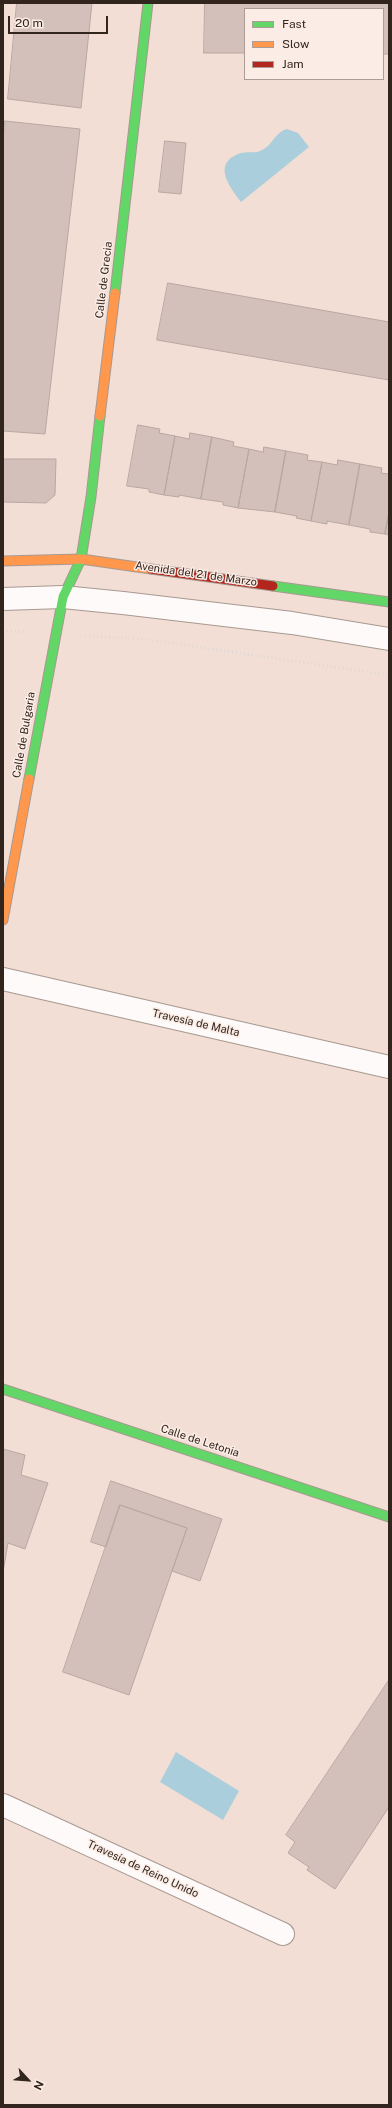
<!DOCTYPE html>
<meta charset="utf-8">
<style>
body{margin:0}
#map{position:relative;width:392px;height:2108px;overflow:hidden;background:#f2ded4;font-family:"Public Sans",sans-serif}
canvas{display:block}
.frame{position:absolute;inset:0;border:4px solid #32251d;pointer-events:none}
.legend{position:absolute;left:244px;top:8px;width:140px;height:72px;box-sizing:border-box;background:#fbede5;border:1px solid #ab9d95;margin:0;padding:5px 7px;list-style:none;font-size:12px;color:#32251d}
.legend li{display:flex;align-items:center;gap:8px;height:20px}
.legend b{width:20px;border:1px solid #ab9d95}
.north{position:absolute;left:8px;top:2060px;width:40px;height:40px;-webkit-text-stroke:3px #fbede5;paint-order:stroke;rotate:116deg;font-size:11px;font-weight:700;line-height:16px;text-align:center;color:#32251d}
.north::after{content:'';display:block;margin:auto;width:14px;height:18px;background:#32251d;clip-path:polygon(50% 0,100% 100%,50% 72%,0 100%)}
.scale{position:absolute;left:8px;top:16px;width:100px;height:18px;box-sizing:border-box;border:2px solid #32251d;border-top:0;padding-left:5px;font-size:12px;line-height:14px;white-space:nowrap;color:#32251d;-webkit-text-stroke:3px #fbede5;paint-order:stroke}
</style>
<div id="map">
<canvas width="392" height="2108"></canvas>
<div class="frame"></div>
<ul class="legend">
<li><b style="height:5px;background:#63d668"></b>Fast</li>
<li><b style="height:5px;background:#ff974d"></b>Slow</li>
<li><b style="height:5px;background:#b3261e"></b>Jam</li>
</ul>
<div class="north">N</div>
<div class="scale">20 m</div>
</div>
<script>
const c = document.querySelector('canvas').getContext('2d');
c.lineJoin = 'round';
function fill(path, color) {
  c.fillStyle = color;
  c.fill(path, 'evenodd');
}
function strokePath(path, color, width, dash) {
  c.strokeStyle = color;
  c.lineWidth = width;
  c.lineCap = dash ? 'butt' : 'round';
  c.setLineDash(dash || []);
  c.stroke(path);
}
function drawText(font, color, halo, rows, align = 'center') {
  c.font = font + ' "Public Sans",sans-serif';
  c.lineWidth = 3;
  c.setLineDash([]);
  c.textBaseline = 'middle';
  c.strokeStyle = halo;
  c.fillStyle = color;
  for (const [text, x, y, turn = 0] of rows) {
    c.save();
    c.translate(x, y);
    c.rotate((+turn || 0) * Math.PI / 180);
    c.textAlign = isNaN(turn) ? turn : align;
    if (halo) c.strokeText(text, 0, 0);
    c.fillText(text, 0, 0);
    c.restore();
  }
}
fill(new Path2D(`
 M287,129L298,133L309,147L241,202C229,186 211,163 241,153C248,151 255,154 262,150C273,145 274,133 287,129Z
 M176,1752L239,1791L223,1820L160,1782Z`), '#abcedd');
const building = new Path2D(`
 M17,3H92L81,108L8,99Z
 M205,3H389V54H383V9H245V53H204Z
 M5,121L80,129L45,434L3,431V142Z
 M165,141L186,143L181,194L159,192Z
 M168,283L389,322V380L157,340Z
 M138,425L160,429L159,433L175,436L164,495L149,492V489L127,486Z
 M190,433L212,437L201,499L179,495V497L164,495L175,436L189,439Z
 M212,437L234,442L233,446L249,449L238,508L223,505V502L201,499Z
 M264,447L286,451L275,512L238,508L249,449L263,452Z
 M286,451L308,455L307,460L322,462L311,521L296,518L297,516L275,512Z
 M3,459H56L55,495L46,503L3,502Z
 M338,460L360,464L349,525L327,521V524L311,521L322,462L337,465Z
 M360,464L382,468L381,473L389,474V513L385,534L370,532V529L349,525Z
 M389,513V535L385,534Z
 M3,1449L25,1455L21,1475L48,1483L25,1549L8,1543L3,1572Z
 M111,1481L222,1519L200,1581L172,1571L187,1528L120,1505L106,1547L91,1542Z
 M120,1505L187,1528L129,1695L63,1672Z
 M389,1680V1807L335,1889L307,1870L309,1867L288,1853L295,1842L286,1835Z`);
fill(building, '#d4c0ba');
strokePath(building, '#b8a7a2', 1);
const street = new Path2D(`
 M3,599L63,597L123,603L292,623L389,639
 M3,979L389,1067
 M3,1805L283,1934`);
const fast = new Path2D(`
 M115,293L148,3
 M273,586L389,602
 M29,779L63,597L81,559L91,497L100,416
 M3,1389L389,1517`);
const slow = new Path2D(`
 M100,416L115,293
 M3,561L81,559L151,569
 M3,920L29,779`);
const jam = new Path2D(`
 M151,569L273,586`);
strokePath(street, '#a89991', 24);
strokePath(fast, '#a89991', 11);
strokePath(slow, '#a89991', 11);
strokePath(jam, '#a89991', 11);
strokePath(new Path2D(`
 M3,631L26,632
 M85,636L144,639L389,675`), '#ded8d5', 2.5, [1, 3]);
strokePath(street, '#fdfaf9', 22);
strokePath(fast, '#63d668', 9);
strokePath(slow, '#ff974d', 9);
strokePath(jam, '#b3261e', 9);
drawText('11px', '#32251d', '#fbede5', [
 ["Calle de Grecia",104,280,-83],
 ["Avenida del 21 de Marzo",196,574,8],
 ["Calle de Bulgaria",24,735,-80],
 ["Travesía de Malta",196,1023,13],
 ["Calle de Letonia",200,1441,18],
 ["Travesía de Reino Unido",143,1869,25]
]);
</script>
